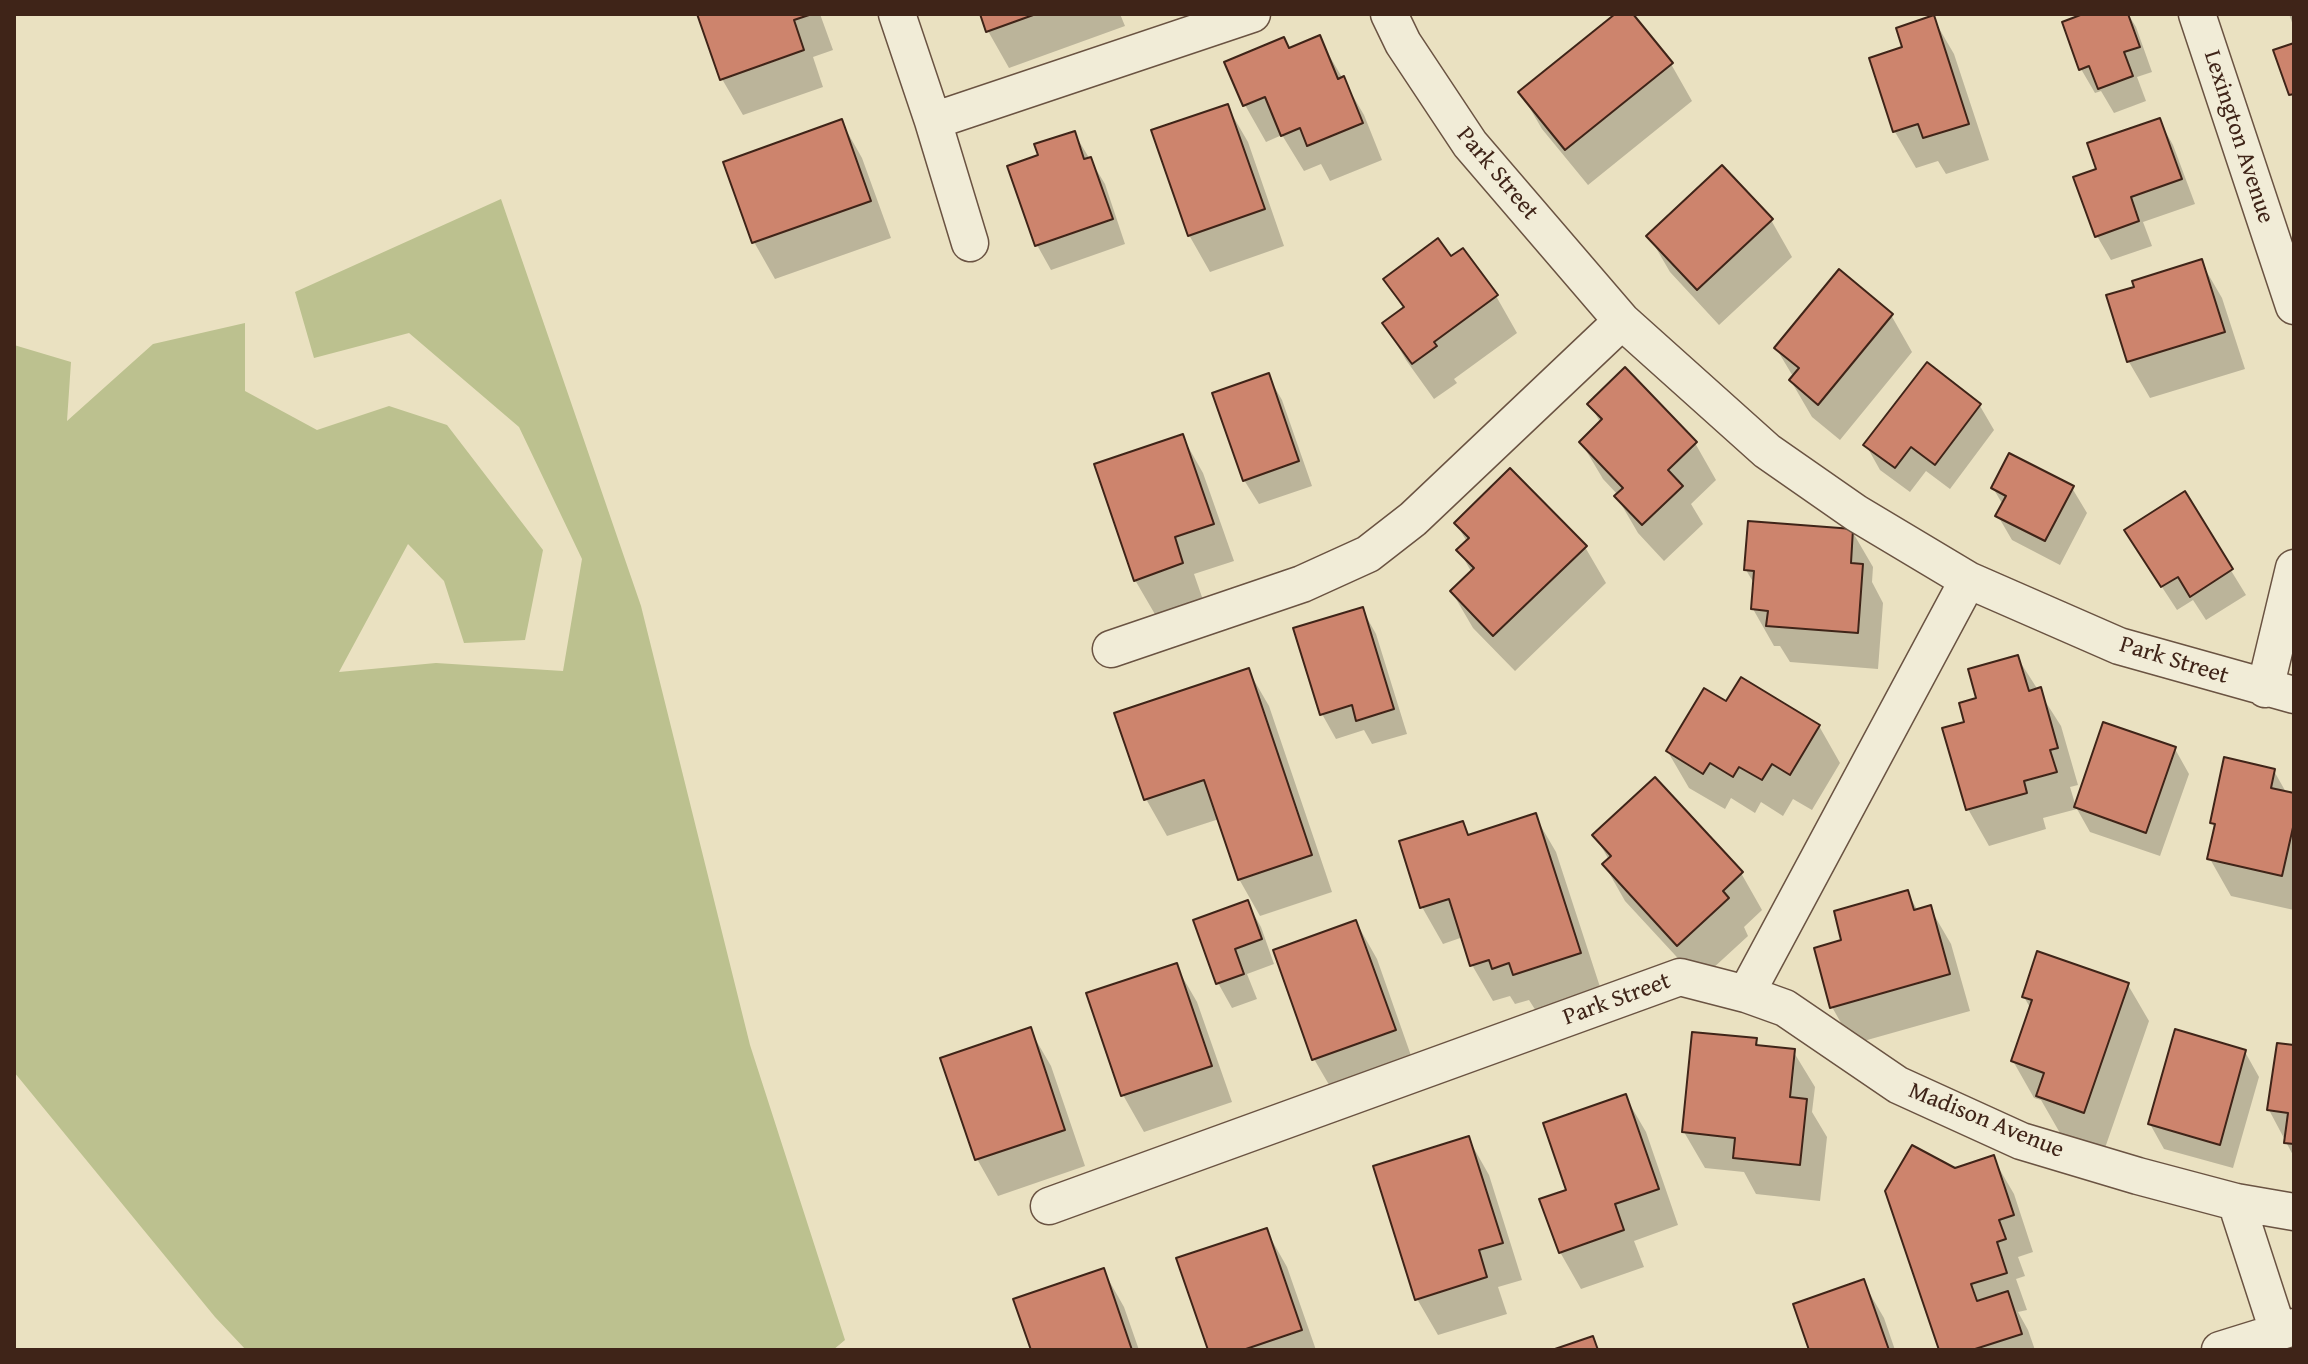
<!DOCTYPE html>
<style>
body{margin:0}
#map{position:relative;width:2308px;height:1364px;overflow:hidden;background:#eae1c1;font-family:"Gentium Book Plus",serif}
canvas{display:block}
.frame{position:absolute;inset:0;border:16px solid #3f2418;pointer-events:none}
</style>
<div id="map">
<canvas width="2308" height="1364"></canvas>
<div class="frame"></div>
</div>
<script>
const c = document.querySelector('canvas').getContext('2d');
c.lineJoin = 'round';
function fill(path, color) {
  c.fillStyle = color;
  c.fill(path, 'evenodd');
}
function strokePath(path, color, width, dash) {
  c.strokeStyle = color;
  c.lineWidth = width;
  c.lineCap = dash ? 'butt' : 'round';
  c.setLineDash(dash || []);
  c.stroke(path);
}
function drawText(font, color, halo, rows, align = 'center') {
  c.font = font + ' "Gentium Book Plus",serif';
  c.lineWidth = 6;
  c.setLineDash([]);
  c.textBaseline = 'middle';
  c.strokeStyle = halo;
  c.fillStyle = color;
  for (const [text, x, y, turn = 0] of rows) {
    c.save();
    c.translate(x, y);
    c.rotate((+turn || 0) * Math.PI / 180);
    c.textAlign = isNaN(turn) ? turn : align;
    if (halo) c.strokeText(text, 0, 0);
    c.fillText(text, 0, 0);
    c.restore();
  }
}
fill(new Path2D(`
 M501,199L641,606L750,1045L845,1340L833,1350H246L215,1317L14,1072V345L71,362L67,421L153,344L245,323V391L317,430L389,406L447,425L543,550L525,640L464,643L444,581L408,544L339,672L436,663L563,671L582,559L519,427L409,333L314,358L295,292Z`), '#bcc18f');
fill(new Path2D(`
 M699,14H820L833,50L813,57L823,87L743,115L722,79Z
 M982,14H1120L1125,26L1009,68L988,31Z
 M1618,14H1631L1671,64L1692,101L1588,185L1542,129L1521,93Z
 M2089,14H2128L2136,27L2152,72L2137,77L2146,101L2114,113L2101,91L2095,93L2081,69Z
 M2289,14H2294V28Z
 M1933,18L1954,54L1989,160L1946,174L1938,161L1916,168L1895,132L1871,60L1904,49Z
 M1319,38L1364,115L1382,160L1330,181L1321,164L1304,171L1282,135L1266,142L1245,105L1289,50Z
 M1227,106L1248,142L1284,246L1210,272L1189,235Z
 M2159,120L2173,145L2195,204L2143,222L2152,246L2111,260L2097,236L2098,170Z
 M841,121L862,158L891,238L775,279L754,242L725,163Z
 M1074,133L1105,184L1125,244L1051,270L1037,245L1041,157Z
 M1771,220L1792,257L1719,325L1670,272L1649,236Z
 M1450,259L1496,296L1517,333L1454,379L1457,383L1434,399L1406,360L1385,324L1404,310L1386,279Z
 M2201,262L2222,298L2245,369L2150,398L2129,362L2109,297Z
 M1891,315L1912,352L1840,440L1812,417L1791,381L1794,378L1776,348Z
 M1927,365L1980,406L1994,430L1950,489L1926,471L1910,492L1880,470L1866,445Z
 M1268,376L1282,400L1312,486L1259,504L1244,480Z
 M1590,404L1695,443L1716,480L1691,504L1703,524L1664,561L1638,533L1617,497L1618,495L1603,479L1581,442L1601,424Z
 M1182,436L1203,473L1234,561L1194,574L1203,600L1156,616L1135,580Z
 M1993,488H2072L2087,513L2060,565L2012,540L1998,516L2003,505Z
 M2184,494L2246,595L2206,620L2193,600L2177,610L2141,555Z
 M1456,523L1585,547L1606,583L1515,671L1473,628L1452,592L1472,573L1459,550L1467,542Z
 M1852,531L1873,567L1872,582L1883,603L1878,669L1790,662L1780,646H1774L1753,609L1755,585L1746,570Z
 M1362,609L1376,634L1407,734L1372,744L1364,730L1336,739L1322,714Z
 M2017,657L2061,726L2078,785L2070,787L2076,807L2175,749L2189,774L2160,856L2090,832L2077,809L2043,818L2046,829L1989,846L1968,809L1967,723L1979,699Z
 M1248,670L1269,706L1332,892L1260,916L1239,879L1219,819L1167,836L1146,799Z
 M1727,704L1819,726L1840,763L1812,810L1793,799L1783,816L1761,802L1755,813L1731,798L1725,809L1689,788L1668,752Z
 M2274,771L2287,794L2294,795V910L2231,896L2210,859L2216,830L2212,822Z
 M1535,816L1556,852L1601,990L1536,1011L1529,1000L1515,1004L1510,996L1493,1001L1472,965L1463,937L1443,944L1422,907L1462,823L1470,837Z
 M1595,835L1741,873L1762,910L1744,927L1748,936L1699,981L1625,901L1604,864L1609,860Z
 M1907,892L1918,911L1930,908L1951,944L1970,1011L1853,1044L1832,1007L1844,941Z
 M1247,902L1261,927L1274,964L1247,974L1257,999L1232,1008L1218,983L1195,921Z
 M1356,922L1377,959L1415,1067L1335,1095L1314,1059Z
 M1176,966L1197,1002L1232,1102L1144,1132L1123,1095Z
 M2128,985L2149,1021L2105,1148L2060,1133L2041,1100L2034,1098L2013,1061L2031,1009L2024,997Z
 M1030,1030L1051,1066L1085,1166L998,1196L977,1159Z
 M1756,1040L1760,1048L1793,1051L1815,1087L1812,1112L1827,1137L1820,1201L1756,1194L1744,1172L1705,1168L1684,1132Z
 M2294,1047V1157L2269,1110Z
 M2245,1052L2259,1077L2233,1168L2164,1149L2150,1124Z
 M1625,1096L1646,1132L1678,1225L1634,1241L1644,1267L1581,1289L1560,1252L1569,1191Z
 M1468,1138L1489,1175L1522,1280L1498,1287L1507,1314L1438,1335L1417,1299Z
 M1993,1158L2014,1194L2033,1252L2018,1257L2025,1276L2016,1279L2027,1310L2018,1312L2028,1330L2035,1350H1941L1955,1170Z
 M1266,1230L1287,1267L1316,1350H1210Z
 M1103,1270L1124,1307L1139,1350H1033Z
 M1863,1282L1884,1318L1895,1350H1812Z`), '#0003');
const building = new Path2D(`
 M697,14H812L794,20L804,50L720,80Z
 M980,14H1036L986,32Z
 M1615,14H1633L1673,63L1565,150L1518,92Z
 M2083,14H2128L2140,47L2124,52L2133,76L2098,89L2089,66L2079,70L2062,22Z
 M1934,15L1969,124L1923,138L1918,124L1893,132L1869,58L1902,47L1896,28Z
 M1320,35L1338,79L1344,76L1363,123L1307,146L1300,128L1281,136L1265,97L1243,106L1224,62L1284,37L1289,48Z
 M2294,43V94L2289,95L2273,50Z
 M1228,104L1265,209L1188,236L1151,130Z
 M2160,118L2182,179L2131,197L2139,221L2095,237L2073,177L2096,169L2087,143Z
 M842,119L871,201L752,243L723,162Z
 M1075,131L1084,159L1091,157L1113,219L1035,246L1007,166L1038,155L1034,144Z
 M1722,165L1773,219L1697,290L1646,236Z
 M1438,238L1451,256L1463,248L1498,295L1434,342L1437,346L1412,364L1382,323L1404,307L1383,279Z
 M2202,259L2225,332L2127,362L2106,295L2134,287L2132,281Z
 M1839,269L1893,314L1818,405L1789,380L1799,368L1774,348Z
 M1927,362L1981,404L1935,465L1911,447L1895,468L1863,445Z
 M1625,367L1697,442L1668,470L1683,486L1642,525L1614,496L1623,488L1579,442L1602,419L1587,404Z
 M1269,373L1299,461L1243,481L1212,393Z
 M1183,434L1214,524L1175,537L1183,563L1134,581L1094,464Z
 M2009,453L2074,486L2045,541L1995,516L2006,496L1991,488Z
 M1510,468L1587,546L1493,636L1450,591L1474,568L1456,550L1469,538L1454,523Z
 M2185,491L2233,569L2190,597L2178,577L2161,587L2124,530Z
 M1748,521L1853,529L1851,563L1863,564L1858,633L1766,626L1768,611L1751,609L1754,571L1744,570Z
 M1363,607L1394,709L1356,721L1352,705L1320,715L1293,628Z
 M2018,655L2029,691L2041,687L2058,748L2050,750L2057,772L2024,781L2027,793L1966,810L1942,728L1964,722L1959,703L1976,698L1968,669Z
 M1249,668L1312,855L1238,880L1204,780L1144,800L1114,713Z
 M1741,677L1820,725L1790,775L1772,764L1762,780L1739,767L1733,777L1710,763L1703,774L1666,751L1704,688L1726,701Z
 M2103,722L2176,747L2146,833L2074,807Z
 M2224,757L2275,769L2271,788L2294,793V823L2282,876L2207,859L2215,824L2210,823Z
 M1655,777L1743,872L1723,891L1729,898L1677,946L1602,864L1611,856L1592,835Z
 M1536,813L1581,953L1513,975L1509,963L1492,969L1489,960L1470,966L1449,899L1420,908L1399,841L1463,821L1468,835Z
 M1908,890L1914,910L1931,905L1950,974L1830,1008L1814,948L1841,940L1834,911Z
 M1248,900L1262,939L1235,949L1244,974L1216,984L1193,920Z
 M1356,920L1396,1030L1312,1060L1273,950Z
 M2037,951L2129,983L2084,1113L2036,1096L2044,1073L2011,1061L2032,1000L2022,997Z
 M1177,963L1212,1066L1121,1096L1086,993Z
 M1031,1027L1065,1130L975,1160L940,1058Z
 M2175,1029L2246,1050L2220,1145L2148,1124Z
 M1692,1032L1757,1038L1756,1045L1795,1049L1790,1097L1807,1099L1800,1165L1733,1158L1735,1138L1682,1132Z
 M2277,1043L2294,1045V1144L2284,1143L2288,1113L2267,1110Z
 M1626,1094L1659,1189L1615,1204L1624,1230L1559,1253L1539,1199L1566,1190L1543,1123Z
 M1469,1136L1503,1243L1479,1250L1487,1277L1415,1300L1373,1166Z
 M1912,1145L1955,1168L1994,1155L2014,1215L1999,1220L2006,1239L1997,1242L2007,1273L1971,1284L1977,1301L2008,1291L2022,1334L1972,1350H1939L1885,1191Z
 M1267,1228L1302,1330L1243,1350H1208L1176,1258Z
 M1104,1268L1132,1350H1031L1013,1299Z
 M1864,1279L1889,1350H1809L1793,1304Z
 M1593,1336L1598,1350H1552Z`);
fill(building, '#cd846d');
strokePath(building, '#3f2418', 2);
const minor = new Path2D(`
 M897,14L933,121L970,243
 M1389,14L1403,43L1470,144L1622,321L1767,451L1856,513L1968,580L2119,646L2294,695
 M2197,14L2294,306
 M933,121L1252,14
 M1111,649L1302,584L1368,554L1413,519L1622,321
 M2265,689L2294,568
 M1746,994L1785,1008L1898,1085L2021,1141L2138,1176L2236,1202L2294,1212
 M2236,1202L2278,1331
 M1049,1206L1680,977L1746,994L1968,580
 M2220,1350L2294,1327`);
strokePath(minor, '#6a5342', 39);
strokePath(minor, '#f1ecd7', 36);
drawText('24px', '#3f2418', '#f1ecd7', [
 ["Lexington Avenue",2238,137,72],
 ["Park Street",1497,174,50],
 ["Park Street",2174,661,17],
 ["Park Street",1617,1000,-20],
 ["Madison Avenue",1986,1121,22]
]);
</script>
